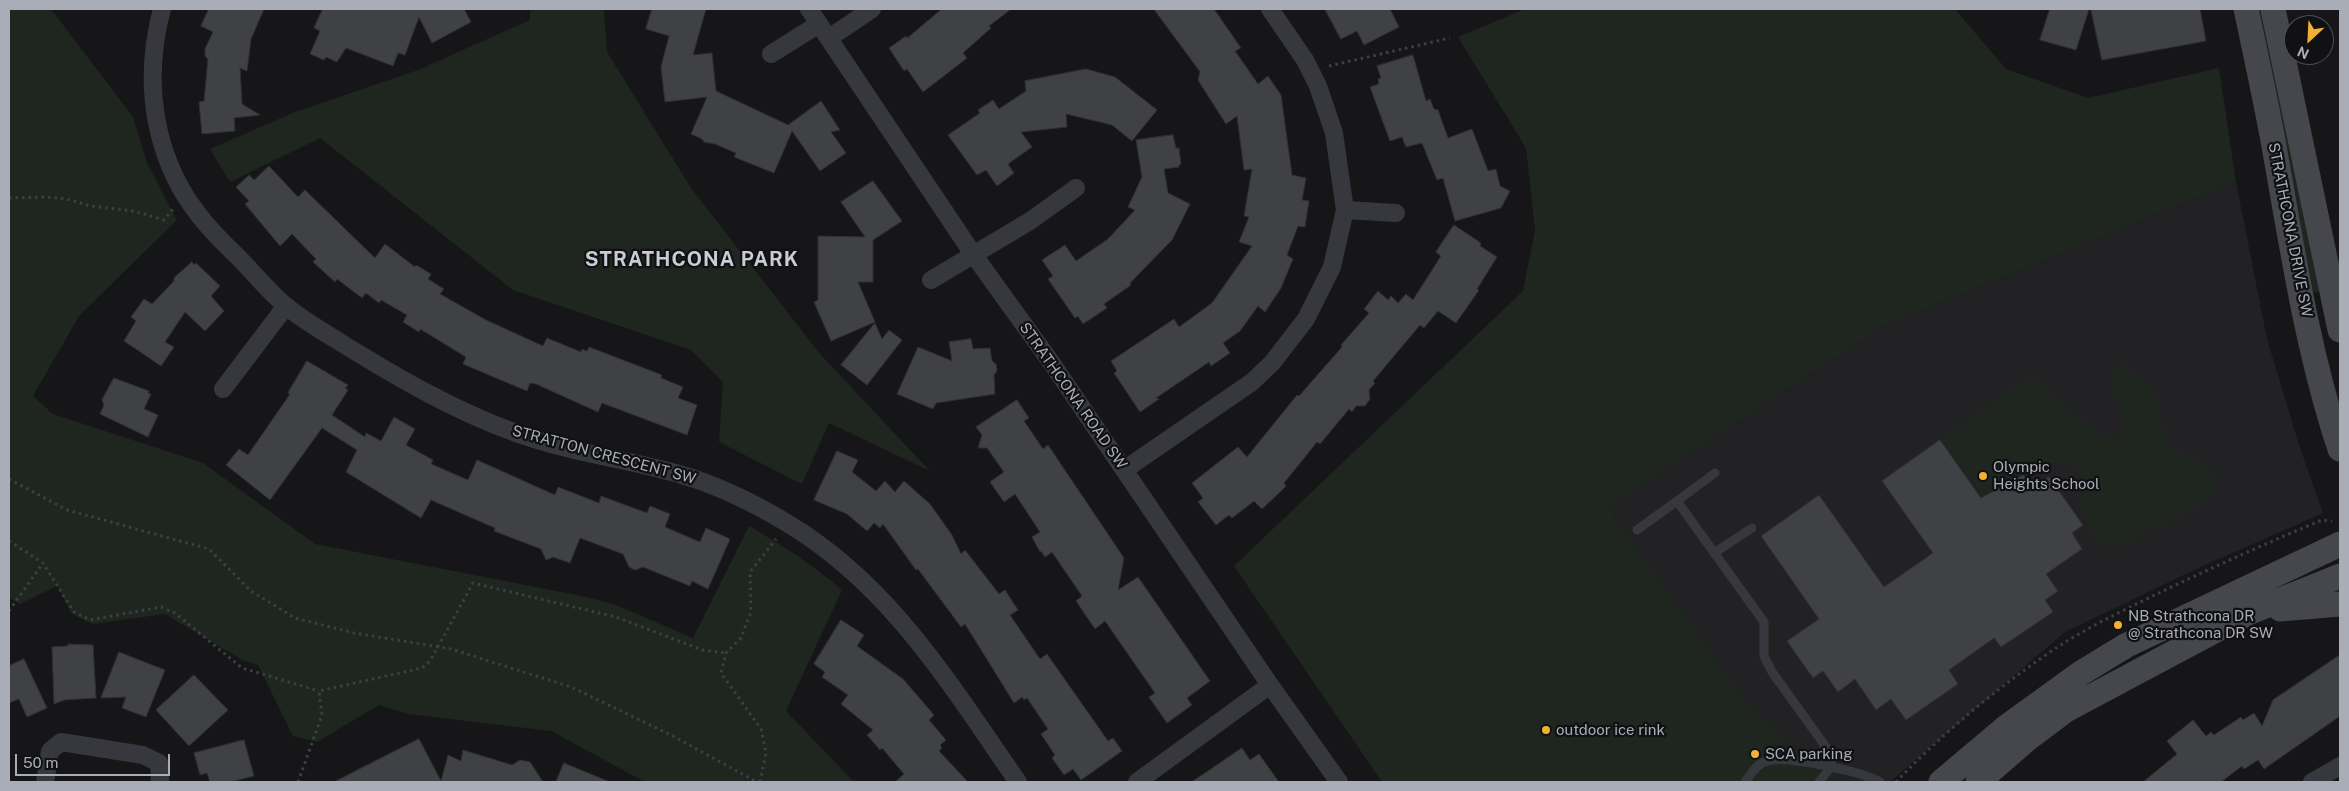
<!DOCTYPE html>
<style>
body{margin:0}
#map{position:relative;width:2349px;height:791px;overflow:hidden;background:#161618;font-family:"Public Sans",sans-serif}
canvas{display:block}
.frame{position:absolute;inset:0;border:10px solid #a8adb8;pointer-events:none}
.north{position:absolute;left:2284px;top:15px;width:50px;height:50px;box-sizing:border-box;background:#111113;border:1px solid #4d4f55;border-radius:50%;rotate:205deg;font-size:14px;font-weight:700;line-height:20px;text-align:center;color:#a8adb8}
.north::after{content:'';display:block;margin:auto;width:18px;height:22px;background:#f2b134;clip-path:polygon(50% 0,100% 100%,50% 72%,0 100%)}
.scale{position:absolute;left:15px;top:754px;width:155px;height:22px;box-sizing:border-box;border:2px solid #a8adb8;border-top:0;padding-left:6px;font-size:15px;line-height:18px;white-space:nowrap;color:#a8adb8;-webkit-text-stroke:4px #111113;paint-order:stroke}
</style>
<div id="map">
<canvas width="2349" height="791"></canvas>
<div class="frame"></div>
<div class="north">N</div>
<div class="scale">50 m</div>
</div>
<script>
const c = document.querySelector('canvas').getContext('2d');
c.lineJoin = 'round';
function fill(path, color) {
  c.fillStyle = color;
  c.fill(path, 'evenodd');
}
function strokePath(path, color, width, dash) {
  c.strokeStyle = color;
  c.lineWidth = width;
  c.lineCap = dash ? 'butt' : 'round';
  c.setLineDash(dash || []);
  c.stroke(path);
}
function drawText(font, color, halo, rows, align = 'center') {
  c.font = font + ' "Public Sans",sans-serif';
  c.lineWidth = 4.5;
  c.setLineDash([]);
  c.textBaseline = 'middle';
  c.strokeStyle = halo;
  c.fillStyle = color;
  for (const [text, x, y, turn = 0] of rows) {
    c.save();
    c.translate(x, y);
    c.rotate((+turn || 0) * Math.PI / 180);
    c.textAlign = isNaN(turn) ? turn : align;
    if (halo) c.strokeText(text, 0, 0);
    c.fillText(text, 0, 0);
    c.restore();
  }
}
fill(new Path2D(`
 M2236,182L2267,339L2299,445L2323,513L2194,570L2065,632L1890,782H1834L1748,704L1608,508L1882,327Z`), '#222225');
fill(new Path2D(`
 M9,9H51L133,117L147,163L177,220L79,316L33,396L53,414L203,463L315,544L582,596L616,605L693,638L749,526C782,545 813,565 842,590L786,711L854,782H645L551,731L408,714L379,705L317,742L293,736L258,665L244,661L165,614L93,624L72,614L57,586L20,604L9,598Z
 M530,9H604L607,52L691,188L820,354L930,471L829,423L802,484L719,442L723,382L691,350L513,290L320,138L230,182L210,149L295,112L418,70L530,20Z
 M1525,9H1955L2006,69L2088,98L2219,68L2236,182L1882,327L1608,508L1748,704L1834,782H1382L1234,566L1523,291L1535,230L1526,148L1458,37Z
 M2253,9H2265L2323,290L2314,293L2301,250Z
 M2121,363L2154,388L2168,447C2181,454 2206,460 2214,474C2225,495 2174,523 2157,528C2153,530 2147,529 2142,529L2140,538L2127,545L2099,546L2078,507L2088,479L2070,462L2025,464L1981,493L1942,440L2030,375L2097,433L2119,441L2125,417L2109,379Z`), '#1e261f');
const building = new Path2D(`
 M209,9H264L251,39L247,71L240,68L242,104L260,115L234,118L235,131L202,134L199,102L204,101L208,59L205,56V49L213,32L201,26Z
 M323,9H464L471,22L432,43L419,17L405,55L398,53L393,66L346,48L337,62L326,57L324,60L310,54L320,31L314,28Z
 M652,9H706L693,55L712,53L716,91L788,125L821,101L840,130L831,132L846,153L820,171L792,131L774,173L734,157L736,153L715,144L704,142L702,139L691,134L707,97L665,102L661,67L669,36L646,29Z
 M942,9H1011L989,26L991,28L963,53L967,58L923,92L907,69L904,71L889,48L906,36L907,38Z
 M1154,9H1214L1241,48L1235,51L1258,84L1268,76L1281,95L1292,175L1306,178L1302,200L1309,201L1305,227L1298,226L1287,255L1293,259L1281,288L1265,312L1258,306L1240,331L1223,343L1230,353L1211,366L1209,362L1156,398L1159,399L1140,412L1114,373L1117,371L1111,361L1174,319L1179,327L1212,303L1252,246L1239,242L1249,217L1244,216L1252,169L1244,170L1237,116L1226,124L1198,80L1200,72Z
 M1325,9H1390L1399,27L1364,45L1357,31L1341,39Z
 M2050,9H2089L2076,50L2040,40Z
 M2091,9H2200L2206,41L2102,60Z
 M1413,55L1426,101L1430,99L1434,109L1438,110L1448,138L1472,129L1488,171L1496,169L1500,186L1510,191L1501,208L1455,221L1443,178L1437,180L1422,143L1406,147L1402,137L1390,141L1370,87L1379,84L1378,79L1381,78L1377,66Z
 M1086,69L1115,77L1157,110L1132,141L1112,125L1066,114L1067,127L1021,132L1032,147L1008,164L1014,173L997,186L986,170L977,175L948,135L980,113L978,110L993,100L999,109L1026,91L1025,81Z
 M1173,135L1176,148H1179L1181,164L1179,165V167L1164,169L1168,193L1190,204L1172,240L1130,283L1131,285L1104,304L1107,308L1083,324L1078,316L1075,318L1048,279L1053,276L1042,260L1065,245L1076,261L1108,239L1135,210L1128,207L1142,177L1136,140Z
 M269,166L298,197L305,190L375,258L385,244L415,267L416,265L431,274L428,279L444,289L440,294L486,320L543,346L547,338L581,352L582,349L587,351L589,347L662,375L661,378L683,387L678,398L697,405L687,435L602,403L598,412L536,384L530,383L527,391L463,364L466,357L420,329L419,332L403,322L407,315L381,300L379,303L366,293L362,298L337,279L335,282L313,262L316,259L292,234L280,246L245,204L249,201L236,187L249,175L254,180Z
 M873,181L902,221L873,240V282H858L875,322L831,341L814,302L818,300V236L865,237L841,202Z
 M1454,225L1481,243L1480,246L1497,257L1477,289L1479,290L1456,323L1438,311L1424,328L1420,325L1373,381L1375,383L1369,390L1370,399L1365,406H1356L1352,412L1349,409L1320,444L1317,442L1284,483L1286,486L1280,492L1262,509L1254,501L1232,518L1229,515L1216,525L1198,502L1203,498L1192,483L1238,447L1247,457L1297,395L1299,396L1342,347L1341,345L1369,313L1364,309L1378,291L1388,300L1391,296L1398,303L1406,294L1413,300L1441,256L1436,252Z
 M192,262L194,265L196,263L220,286L211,296L224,311L205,331L185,312L165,342L174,347L161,366L124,341L136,321L131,317L144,299L152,304L174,281V278Z
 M875,323L882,339L889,330L902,340L867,385L841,365Z
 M971,339L973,349L990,348L992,361L996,364L997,371L994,375L995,394L936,403L933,409L897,394L918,347L952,361L949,342Z
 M307,361L348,385L345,388L348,390L332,415L365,437L366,433L381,441L394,417L415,429L406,445L433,460L431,464L468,480L477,460L555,495L558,487L599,503L601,496L647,513L650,506L670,514L665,527L700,542L706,528L730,539L708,589L692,581L690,586L643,567L635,570L629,567L623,554L580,538L570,563L553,557L546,560L541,549L494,531L495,528L431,500L421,518L346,472L357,450L322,428L270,500L226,465L239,449L248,455L290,394L288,393Z
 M114,378L149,391L148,393L151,394L144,409L158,415L148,437L100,414L104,405L102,400Z
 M1017,400L1029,418L1024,421L1043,449L1048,445L1124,558L1118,590L1138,577L1210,681L1187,698L1192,705L1167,723L1149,697L1155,693L1105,621L1095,629L1076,601L1082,596L1052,552L1045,557L1041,551L1040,552L1032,537L1040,532L1015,494L1004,502L990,482L1004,472L987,448H978L982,435L976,427Z
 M1940,440L1981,498L2023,475L2033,488L2049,477L2083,525L2072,533L2082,549L2046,574L2058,591L2045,600L2053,612L2001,647L1994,638L1949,670L1958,684L1906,720L1891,699L1876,710L1855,679L1838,692L1823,671L1813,678L1787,641L1819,619L1761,536L1819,495L1884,587L1933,553L1882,481Z
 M837,451L858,460L852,472L876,491L885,481L895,492L904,481L930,504L952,535L961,554L965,550L999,594L1005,590L1018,610L1010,615L1040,659L1047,654L1108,741L1113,738L1122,751L1081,780L1073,769L1064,775L1052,758L1055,755L1041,734L1048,729L1027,698L1024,700L1022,697L1014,703L965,624L961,627L918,569L916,570L883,524L880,528L874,523L867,531L847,514L814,500Z
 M841,620L864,635L857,646L903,679L934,715L929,720L946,740L940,745L942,748L939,751L968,782H895L904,774L882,748L880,750L867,735L873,730L841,704L848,695L822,677L825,672L814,664Z
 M68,644L93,645L96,698L64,700L54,704L52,647L68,646Z
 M119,652L165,670L146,717L122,708L126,697L101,698Z
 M2340,655V716L2264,769L2258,760L2244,769L2242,766L2221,782H2143L2177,754L2167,741L2193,720L2206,736L2211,732L2214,735L2241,717L2243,720L2254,713L2262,726L2273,700Z
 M24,659L47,708L27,717L19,699L9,703V666Z
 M194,675L228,710L189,746L156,710Z
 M419,739L441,781L448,755L461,761L463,750L512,765L520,760L530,762L543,782H334Z
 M244,740L254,776L230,782H210L207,773L200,775L194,753Z
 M1242,748L1250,760L1259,754L1279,782H1192Z
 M564,763L610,782H556Z`);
fill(building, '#404145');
strokePath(building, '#303034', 1);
strokePath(new Path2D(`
 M1329,66L1450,38
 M9,198L46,197L67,199L90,206L134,211L164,220L173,209
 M9,479L67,510L209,549L251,591L295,618L354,633L451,649L571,687L673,736L757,782
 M9,541L43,563L74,612L90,620L161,607L175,613L242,668L319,691
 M9,611L43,563
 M298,782L322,715L319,691L422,668L430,661L473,583L616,617L702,650L726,653
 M760,782L766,753L761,729L721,673L726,653L741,638L751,612L750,572L776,539
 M1896,782C1944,732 1998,687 2056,648C2088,627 2124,610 2159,593C2213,567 2267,543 2322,520L2332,521`), '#3d3f44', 3, [2.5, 4]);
strokePath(new Path2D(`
 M1677,501L1715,473
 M1637,530L1677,501L1764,622V656L1772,672L1831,754V767L1819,782
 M1714,553L1752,528
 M1745,782C1750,775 1757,763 1767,761C1789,756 1860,771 1880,782`), '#37383d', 9);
strokePath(new Path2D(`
 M162,9C146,68 150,130 179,185C194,213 215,235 238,257C254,273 269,292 286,306C304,321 324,332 343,344C398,378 455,411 516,433C569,452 625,459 679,474C717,485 754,503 787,523C891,585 951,686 1018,782
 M809,9L973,254L1053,365L1270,685L1339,782
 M829,38L872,9
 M771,54L819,24
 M1345,210L1396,213
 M931,280L1030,221L1076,188
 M223,389L286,306
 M1124,470L1252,382L1272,363L1306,319L1332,267L1345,210L1334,133L1318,86L1305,60L1270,9
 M45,782L50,751L61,742L143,755L159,763L160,782
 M1137,782L1270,685
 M2312,782L2340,766`), '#37383d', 18);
strokePath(new Path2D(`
 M2246,9C2255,51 2264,93 2272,135C2291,240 2306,347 2340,449
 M2273,9L2340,330
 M2280,609L2340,604
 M1941,782L2005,728L2081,673L2127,645L2340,544
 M1978,782L2026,740L2066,710L2248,613L2340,576`), '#45474d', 25);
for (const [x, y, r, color] of [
 [1983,476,5,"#f2b134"],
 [2118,625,5,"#f2b134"],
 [1546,730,5,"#f2b134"],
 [1755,754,5,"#f2b134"]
]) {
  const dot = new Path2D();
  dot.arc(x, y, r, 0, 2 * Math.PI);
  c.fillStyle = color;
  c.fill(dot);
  strokePath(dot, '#111113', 2);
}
drawText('15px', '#a8adb8', '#111113', [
 ["STRATHCONA DRIVE SW",2290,230,79],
 ["STRATHCONA ROAD SW",1073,396,55],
 ["STRATTON CRESCENT SW",604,455,15]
]);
drawText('15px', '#a8adb8', '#111113', [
 ["Olympic",1993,467],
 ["Heights School",1993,484],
 ["NB Strathcona DR",2128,616],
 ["@ Strathcona DR SW",2128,633],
 ["outdoor ice rink",1556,730],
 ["SCA parking",1765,754]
], 'left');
c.letterSpacing = '1px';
drawText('bold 20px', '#c9ccd4', '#111113', [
 ["STRATHCONA PARK",692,260]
]);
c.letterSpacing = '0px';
</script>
